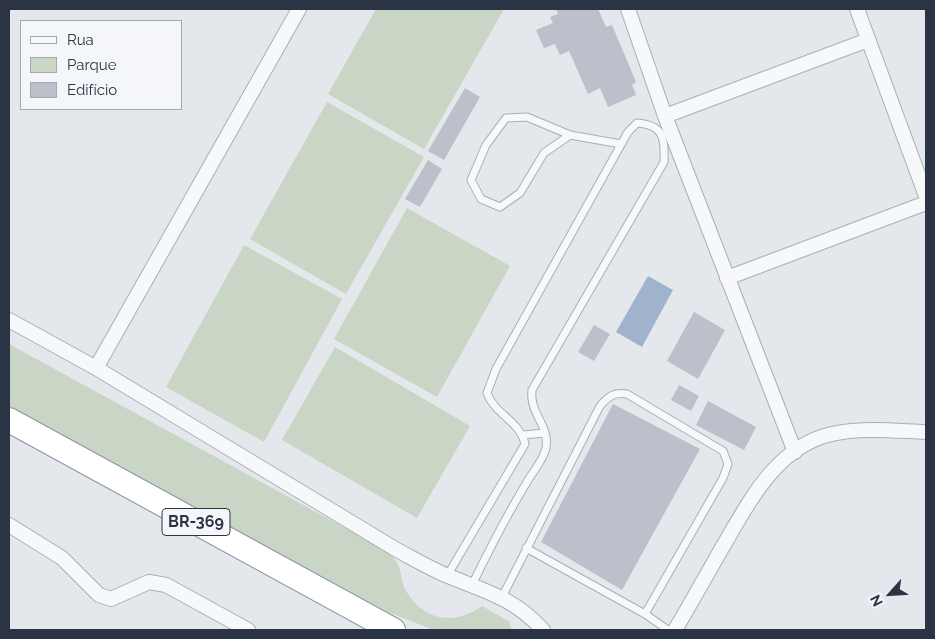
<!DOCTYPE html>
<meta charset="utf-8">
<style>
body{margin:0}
#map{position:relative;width:935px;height:639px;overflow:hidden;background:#e4e7ec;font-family:Raleway,sans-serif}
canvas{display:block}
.frame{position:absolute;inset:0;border:10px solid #2b3445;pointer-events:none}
.legend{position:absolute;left:20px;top:20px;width:162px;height:90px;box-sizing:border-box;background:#f4f6f9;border:1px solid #a4a8b1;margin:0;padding:6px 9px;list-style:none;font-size:15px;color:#2b3445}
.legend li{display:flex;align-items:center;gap:10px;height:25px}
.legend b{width:25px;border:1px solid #a4a8b1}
.north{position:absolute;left:865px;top:569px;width:50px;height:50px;-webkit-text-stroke:4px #f4f6f9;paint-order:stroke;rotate:244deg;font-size:14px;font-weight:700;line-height:20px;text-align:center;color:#2b3445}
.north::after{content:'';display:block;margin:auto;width:18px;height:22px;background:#2b3445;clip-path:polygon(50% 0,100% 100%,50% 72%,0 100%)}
</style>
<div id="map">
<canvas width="935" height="639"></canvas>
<div class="frame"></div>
<ul class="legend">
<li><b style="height:6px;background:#f7f8fa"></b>Rua</li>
<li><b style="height:14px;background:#c9d6c5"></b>Parque</li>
<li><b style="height:14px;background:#bbc0ca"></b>Edifício</li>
</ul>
<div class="north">N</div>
</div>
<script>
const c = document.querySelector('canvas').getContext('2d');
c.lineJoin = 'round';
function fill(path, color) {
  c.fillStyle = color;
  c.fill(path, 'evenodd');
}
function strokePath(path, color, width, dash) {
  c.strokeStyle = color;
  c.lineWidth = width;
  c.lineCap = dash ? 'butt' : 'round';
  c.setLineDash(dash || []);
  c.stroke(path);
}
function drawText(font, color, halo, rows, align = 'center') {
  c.font = font + ' Raleway,sans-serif';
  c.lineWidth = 5;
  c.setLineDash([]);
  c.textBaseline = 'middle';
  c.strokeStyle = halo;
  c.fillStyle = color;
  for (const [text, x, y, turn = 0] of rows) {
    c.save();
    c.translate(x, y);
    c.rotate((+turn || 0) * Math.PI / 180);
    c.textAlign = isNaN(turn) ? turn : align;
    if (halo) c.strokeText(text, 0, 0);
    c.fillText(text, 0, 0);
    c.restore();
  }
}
fill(new Path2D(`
 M376,9H504L424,149L328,94Z
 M327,102L424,157L346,294L250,239Z
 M407,208L510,266L437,397L334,339Z
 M244,245L342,299L264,442L166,387Z
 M9,344L389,552C392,556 396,560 398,565C402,573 401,583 406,591C424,621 454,626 482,606L510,622L511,630H434L388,612L9,407Z
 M335,347L470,426L417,518L282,440Z`), '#c9d6c5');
fill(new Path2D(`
 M648,276L673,290L642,347L616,332Z`), '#9fb4cc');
fill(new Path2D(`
 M556,9H598L606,27L612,25L636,82L632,85L636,95L608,107L600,88L588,94L569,51L560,55L555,44L544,48L536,30L553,23L550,17L558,14Z
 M465,88L480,97L444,160L428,151Z
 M428,160L442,169L420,207L405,199Z
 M694,312L725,330L698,379L667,361Z
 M594,325L610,334L594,361L578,352Z
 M679,385L699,396L691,411L671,400Z
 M708,401L756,427L744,450L696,425Z
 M613,404L700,449L622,590L541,542Z`), '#bbc0ca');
const service = new Path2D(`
 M570,135L544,153L520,193L500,207L481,199L471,180L486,145L506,118L527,117L570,135L621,144
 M523,435L545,433
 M526,548L645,614
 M447,576L525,444C520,421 495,415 487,393L496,369L628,132L637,123C664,125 665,138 664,162L532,390C529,414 550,425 546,448C543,461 533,471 527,482C507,515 489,550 472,585
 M502,597L600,406C609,396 614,392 627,394L723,451L728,464L723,478L645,614L668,630`);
const minor = new Path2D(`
 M628,9L665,116L795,452
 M857,9L926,196
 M665,116L868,40
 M727,278L926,203
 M9,320L96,368L397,550C414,559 431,569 448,576C487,592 514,598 543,630
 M96,368L299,9
 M9,525L62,558L99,595L111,599L149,582L166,585L248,630
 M675,630C691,603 706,576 722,548C748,504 776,446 832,434C862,427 896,431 926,432`);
const trunk = new Path2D(`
 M9,420L393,630`);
strokePath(service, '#a9aeb7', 9);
strokePath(minor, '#a9aeb7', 16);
strokePath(trunk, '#8b94a3', 26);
strokePath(service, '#f7f8fa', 7);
strokePath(minor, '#f7f8fa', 14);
strokePath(trunk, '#fff', 24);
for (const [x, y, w] of [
 [196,522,68]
]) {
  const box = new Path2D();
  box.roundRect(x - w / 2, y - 13.5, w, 27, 4);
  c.fillStyle = '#f4f6f9';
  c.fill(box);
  strokePath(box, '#2b3445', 1);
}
drawText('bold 16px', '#2b3445', null, [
 ["BR-369",196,522]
]);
</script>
